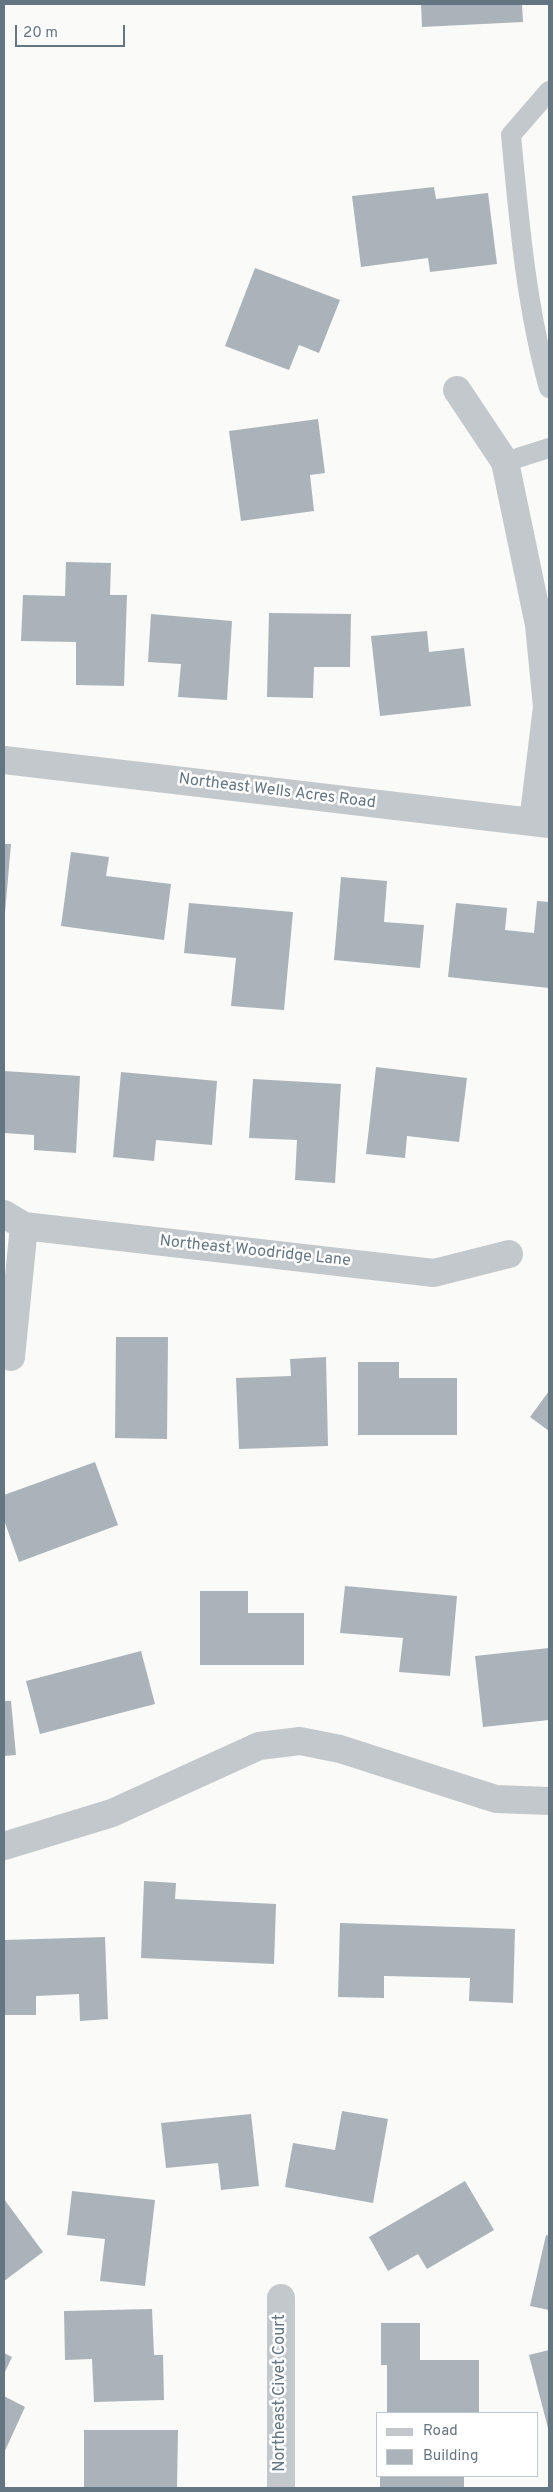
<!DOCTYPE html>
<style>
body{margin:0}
#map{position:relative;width:553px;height:2492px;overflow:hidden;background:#fafaf8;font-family:Overpass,sans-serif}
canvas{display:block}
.frame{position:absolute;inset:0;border:5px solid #657683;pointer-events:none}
.legend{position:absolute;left:376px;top:2412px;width:162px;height:65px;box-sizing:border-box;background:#fff;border:1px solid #c1c8cd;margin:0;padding:6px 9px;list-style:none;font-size:15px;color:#657683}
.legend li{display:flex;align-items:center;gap:10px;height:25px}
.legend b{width:25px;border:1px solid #c1c8cd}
.scale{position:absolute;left:15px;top:25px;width:110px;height:22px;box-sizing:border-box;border:2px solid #657683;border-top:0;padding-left:6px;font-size:15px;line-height:18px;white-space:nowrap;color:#657683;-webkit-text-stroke:4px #fff;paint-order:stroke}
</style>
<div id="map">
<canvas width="553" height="2492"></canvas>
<div class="frame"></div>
<ul class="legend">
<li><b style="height:6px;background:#c3c8cc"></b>Road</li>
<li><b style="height:14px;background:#aab3b9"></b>Building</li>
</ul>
<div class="scale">20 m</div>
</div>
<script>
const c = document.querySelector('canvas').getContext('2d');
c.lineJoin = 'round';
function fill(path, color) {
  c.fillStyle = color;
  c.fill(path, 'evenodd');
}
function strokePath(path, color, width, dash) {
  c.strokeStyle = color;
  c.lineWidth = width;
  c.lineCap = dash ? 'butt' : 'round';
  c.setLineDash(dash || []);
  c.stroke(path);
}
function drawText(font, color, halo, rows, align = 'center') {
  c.font = font + ' Overpass,sans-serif';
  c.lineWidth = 5;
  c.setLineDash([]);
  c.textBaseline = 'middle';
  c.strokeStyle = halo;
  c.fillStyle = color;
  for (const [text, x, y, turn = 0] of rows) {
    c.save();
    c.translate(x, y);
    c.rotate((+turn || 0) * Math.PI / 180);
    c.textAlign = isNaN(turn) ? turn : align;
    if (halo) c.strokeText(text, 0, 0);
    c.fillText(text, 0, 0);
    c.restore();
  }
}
fill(new Path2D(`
 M421,4H522L523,22L422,27Z
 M434,187L436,199L488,193L497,264L430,272L428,258L361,267L352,196Z
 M255,268L340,300L319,353L299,345L289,370L225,346Z
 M318,419L325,473L310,475L314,511L241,521L229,431Z
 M66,562L111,563L110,595H127L124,686L76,685V642L21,641L23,595L65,596Z
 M269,613L351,614L350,667H314L313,698L267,697Z
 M151,614L232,621L227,700L178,697L181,664L148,662Z
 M427,631L429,652L464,648L471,706L380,716L371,636Z
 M4,844H11L5,913H4Z
 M71,852L109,857L106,876L171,884L164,940L61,926Z
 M341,877L387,881L384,922L424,925L420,968L334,960Z
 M537,901L549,902V988L448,977L456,903L507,908L505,930L534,933Z
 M189,903L293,912L284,1010L231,1006L236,958L184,953Z
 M376,1067L467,1078L459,1142L407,1136L405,1158L366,1154Z
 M4,1071L80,1076L76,1153L34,1150V1135L4,1133Z
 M121,1072L217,1081L212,1145L156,1140L154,1161L113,1157Z
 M253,1079L341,1084L335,1183L295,1180L297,1140L249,1138Z
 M116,1337H168L167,1439L115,1438Z
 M326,1357L328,1446L239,1449L236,1378L291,1376L290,1359Z
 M358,1362H399V1378H457V1435H358Z
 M549,1391V1431L530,1417Z
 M95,1462L118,1525L19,1562L4,1520V1495Z
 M345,1586L457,1596L450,1676L399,1672L403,1638L340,1633Z
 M200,1591H248V1613H304V1665H200Z
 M549,1648V1720L483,1727L475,1656Z
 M141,1651L155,1704L40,1734L26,1681Z
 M4,1701H11L16,1755L4,1756Z
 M144,1881L176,1883L175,1899L276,1904L274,1964L141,1958Z
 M340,1923L515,1929L513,2003L469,2001L470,1978L384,1976V1998L338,1997Z
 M105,1937L108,2019L80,2021L79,1994L36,1996V2015H4V1940Z
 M342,2111L388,2119L373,2203L285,2187L293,2143L335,2150Z
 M251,2114L259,2186L221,2190L218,2163L166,2168L161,2123Z
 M465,2181L494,2230L427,2269L418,2254L388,2271L369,2237Z
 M72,2191L155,2200L145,2286L100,2281L105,2239L67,2235Z
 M4,2199L43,2252L4,2281Z
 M546,2235L549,2236V2310L530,2306Z
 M152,2309L154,2355H163L164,2400L94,2402L92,2359L65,2360L64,2311Z
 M381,2323H420V2360H479V2412H387V2365H381Z
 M549,2350V2432L529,2355Z
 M4,2353L12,2357L4,2374Z
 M4,2396L25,2407L4,2453Z
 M84,2430H178L177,2488H84Z
 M380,2476H464V2488H380Z`), '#aab3b9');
strokePath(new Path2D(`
 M549,91L511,135C519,220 526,306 549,388
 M505,462L549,448`), '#c3c8cc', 20);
strokePath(new Path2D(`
 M457,390L505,462L539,625L547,707L533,822
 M4,760L549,824
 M4,1214L24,1226L434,1273L509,1254
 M11,1357L24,1226
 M4,1846L112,1813L259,1746L300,1741L340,1749L496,1799L549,1801
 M281,2298V2488`), '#c3c8cc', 28);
drawText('16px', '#657683', '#fff', [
 ["Northeast Wells Acres Road",277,792,7],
 ["Northeast Woodridge Lane",255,1252,6],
 ["Northeast Civet Court",281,2393,-90]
]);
</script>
